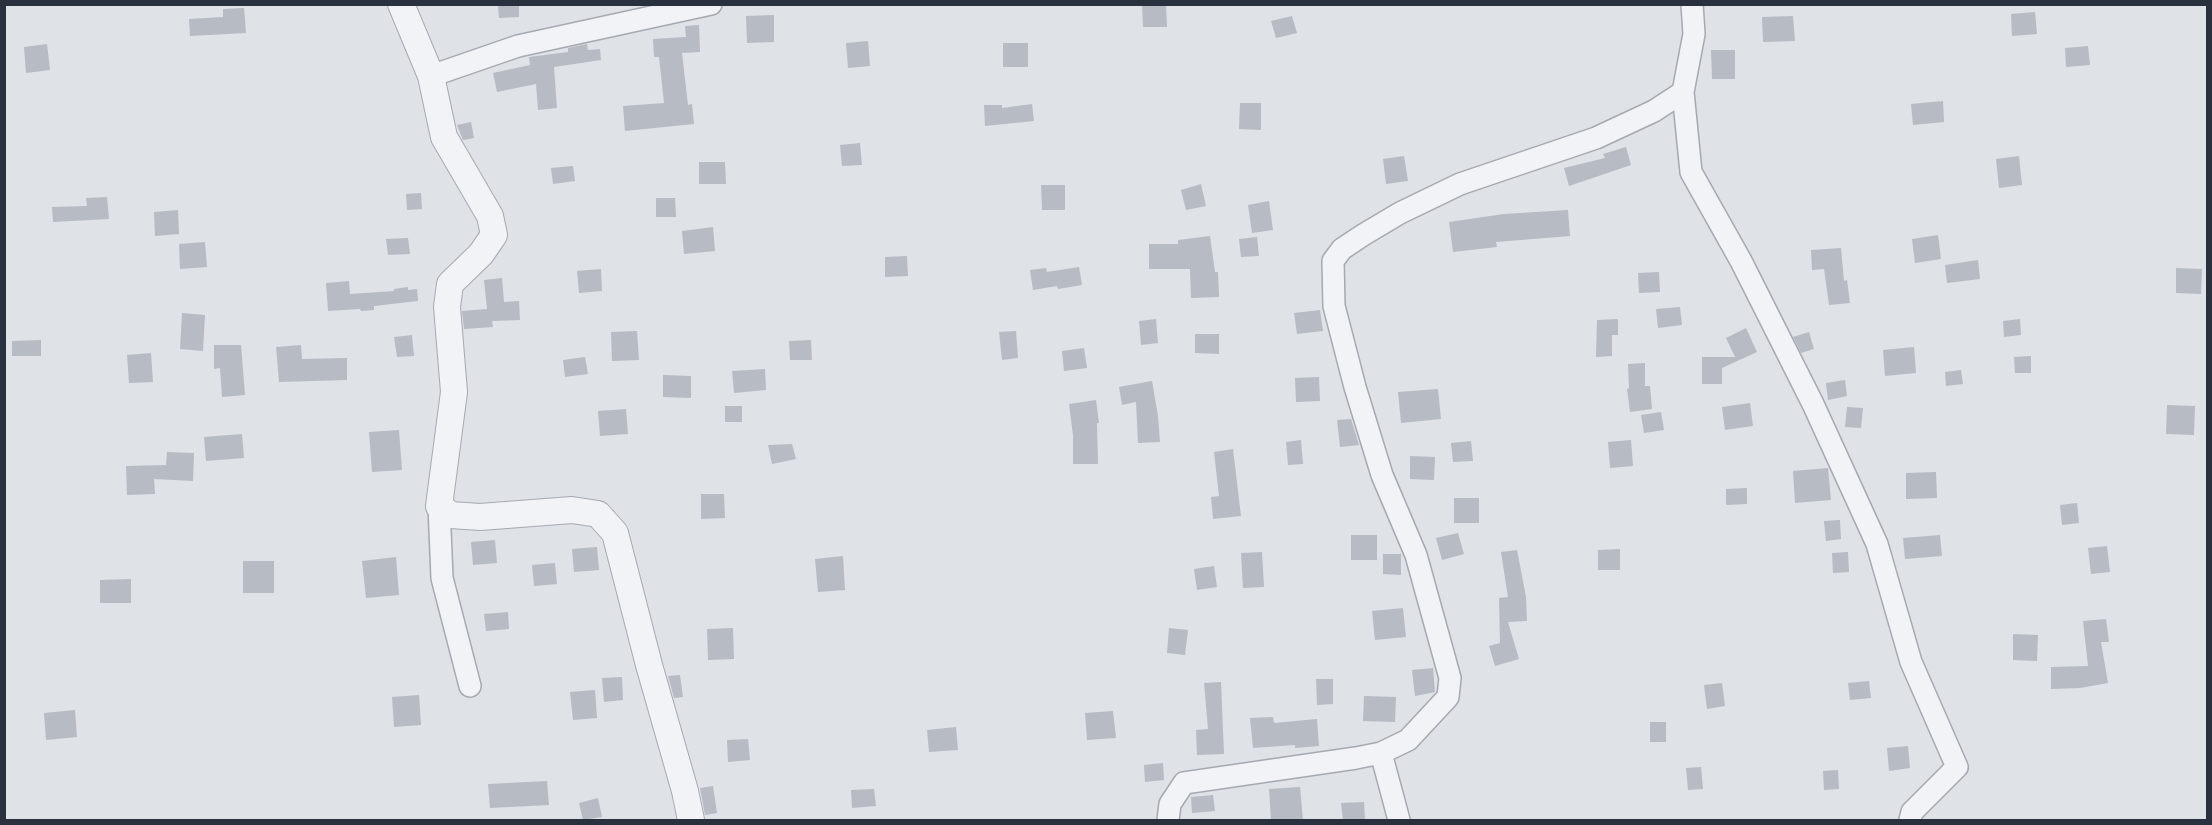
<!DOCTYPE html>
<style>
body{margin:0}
#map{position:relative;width:2212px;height:825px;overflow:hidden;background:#dfe2e7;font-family:"IBM Plex Sans",sans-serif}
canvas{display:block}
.frame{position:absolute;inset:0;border:6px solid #29303e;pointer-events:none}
</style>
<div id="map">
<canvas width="2212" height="825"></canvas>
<div class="frame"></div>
</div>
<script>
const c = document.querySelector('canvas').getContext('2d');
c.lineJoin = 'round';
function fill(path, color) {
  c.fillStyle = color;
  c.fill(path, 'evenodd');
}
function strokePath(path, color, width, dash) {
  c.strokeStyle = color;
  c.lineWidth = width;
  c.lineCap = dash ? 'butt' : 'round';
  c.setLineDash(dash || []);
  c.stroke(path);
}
fill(new Path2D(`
 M498,4H519V17L499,18Z
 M1142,4H1166L1167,27H1143Z
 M244,8L246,33L190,36L189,19L223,17V9Z
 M2035,12L2037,34L2012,36L2011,14Z
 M774,15V42L747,43L746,16Z
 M1292,16L1297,33L1276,38L1271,21Z
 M1793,16L1795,41L1763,42L1762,17Z
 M699,25L700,52L682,53L688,105L692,104L694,124L625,131L623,106L664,103L659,57H654L653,39L686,37L685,26Z
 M868,41L870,66L848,68L846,43Z
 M1003,43H1028V67H1003Z
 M47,44L50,70L26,73L24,47Z
 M587,44L588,50L600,49L601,60L554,67L557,108L538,110L536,84L497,92L493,73L530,65L529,57L568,52V48Z
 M2088,46L2090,65L2066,67L2065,48Z
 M1711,50H1735V79H1712Z
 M1943,101L1944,122L1913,125L1911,104Z
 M1240,103H1261V130L1239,129Z
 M1032,104L1034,121L985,126L984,105H1002V108Z
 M471,122L474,138L463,140L457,125Z
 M860,143L862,165L842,166L840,145Z
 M1626,147L1631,165L1569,186L1564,168L1605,158L1603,154Z
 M1404,156L1408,181L1386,184L1383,159Z
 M2019,156L2022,185L1999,188L1996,159Z
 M699,162H725L726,184H699Z
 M573,166L575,181L553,184L551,168Z
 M1201,184L1206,206L1186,210L1181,190Z
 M1041,185H1065V210H1042Z
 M421,193L422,209L407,210L406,194Z
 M107,197L109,219L53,222L52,207L87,206L86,198Z
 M656,198H675L676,217H656Z
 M1269,201L1273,230L1252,233L1248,205Z
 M178,210L179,234L155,236L154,212Z
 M1568,210L1570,236L1496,242L1497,247L1453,252L1449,222L1504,214Z
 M713,227L715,251L684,254L682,231Z
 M1938,235L1941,259L1915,263L1912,239Z
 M1210,236L1215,272H1218L1219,297L1191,298L1190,269H1149V244H1178V240Z
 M1257,237L1259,256L1241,257L1239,239Z
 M408,238L410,254L388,255L386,239Z
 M205,242L207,267L180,269L179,244Z
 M1841,248L1844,281L1847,280L1850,303L1829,305L1824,269L1812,270L1811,250Z
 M907,256L908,276L885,277V257Z
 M1978,260L1980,279L1947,283L1945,265Z
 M1079,267L1082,285L1058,289L1057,286L1033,290L1030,270L1046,268L1047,272Z
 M2176,268L2202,269L2201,294L2176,293Z
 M601,269L602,291L579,293L577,271Z
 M1659,272L1660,292L1639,293L1638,273Z
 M502,278L504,302L519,301L520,320L492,321L493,327L464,329L462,311L487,309L484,280Z
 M349,281L350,294L394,291V289L408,287V290L417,289L418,301L374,306V310L361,311L360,309L328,311L326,283Z
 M1680,307L1682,325L1658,328L1656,309Z
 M1320,310L1323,331L1297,334L1294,313Z
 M182,313L205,315L203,351L180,349Z
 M1156,319L1158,343L1141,345L1139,321Z
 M1618,319V335H1612V356L1596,357L1597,320Z
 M2020,319L2021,335L2004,337L2003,321Z
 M1746,328L1757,352L1722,368V384H1702V357H1735L1726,338Z
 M637,331L639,360L612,361L611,332Z
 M1016,331L1018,358L1002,360L999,332Z
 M1809,332L1814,349L1801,353L1793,337Z
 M1195,334H1219V354L1195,353Z
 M412,335L414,356L397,357L394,337Z
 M41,340V356H12V341Z
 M811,340L812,360H790L789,341Z
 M214,345H241L245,395L222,397L220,368L214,369Z
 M301,345L302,359L347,358V380L279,382L276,347Z
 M1914,347L1916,373L1885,376L1883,350Z
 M1084,348L1087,368L1064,371L1062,351Z
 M151,353L153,382L129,383L127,355Z
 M2031,356V373H2015L2014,357Z
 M585,357L588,374L565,377L563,360Z
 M1645,363V386H1650L1652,409L1630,412L1627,389L1629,388L1628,364Z
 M765,369L766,390L734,393L732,371Z
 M1961,370L1963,384L1946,386L1945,372Z
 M663,375L691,376V398L663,397Z
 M1319,377L1320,401L1296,402L1295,378Z
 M1845,380L1847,396L1828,400L1826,383Z
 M1152,381L1158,416L1160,442L1138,443L1136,402L1122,405L1119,387Z
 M1438,389L1441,419L1401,423L1398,392Z
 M1096,400L1099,423H1097L1098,464H1073V435L1069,404Z
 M1750,403L1753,426L1725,430L1722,407Z
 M2167,405L2195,406L2194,435L2166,434Z
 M725,406H742V422H725Z
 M1847,407L1863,408L1861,428L1845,427Z
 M626,409L628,434L600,436L598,411Z
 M1661,412L1664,430L1644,433L1641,415Z
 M1351,419L1359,445L1340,447L1337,420Z
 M399,430L402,470L372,472L369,432Z
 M242,434L244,458L206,461L204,437Z
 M1301,440L1303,464L1288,465L1286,442Z
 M1631,440L1633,466L1610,468L1608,442Z
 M1471,441L1473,461L1453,462L1451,443Z
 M792,444L796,459L772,464L768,445Z
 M1233,449L1241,516L1213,519L1211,497L1219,496L1214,452Z
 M167,452L194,453L193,481L154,479L155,494L127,495L126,466L166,465Z
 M1410,456L1435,457L1434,480L1410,479Z
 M1828,468L1831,500L1795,503L1793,471Z
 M1936,472L1937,498L1906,499V473Z
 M1747,488V504L1726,505V489Z
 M701,494H724L725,518L701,519Z
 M1454,498H1479V523H1454Z
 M2077,503L2079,523L2062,525L2060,505Z
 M1840,520L1841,539L1826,541L1824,521Z
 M1458,533L1464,554L1442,560L1436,538Z
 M1351,535H1377V560H1351Z
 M1940,535L1942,556L1905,559L1903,538Z
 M495,540L497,563L473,565L471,542Z
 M2107,546L2110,572L2091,574L2088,548Z
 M597,547L599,570L574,572L572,549Z
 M1620,549V570H1598V550Z
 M1517,550L1526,597L1527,621L1508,622L1519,659L1495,666L1489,646L1500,643L1499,598L1508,597L1501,552Z
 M1262,552L1264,587L1243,588L1241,553Z
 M1848,552L1849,572L1833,573L1832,553Z
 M1383,554H1401V575L1383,574Z
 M843,556L845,590L818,592L815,559Z
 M396,557L399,595L366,598L362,561Z
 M243,561H274V593H243Z
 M555,563L557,584L534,586L532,565Z
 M1214,566L1217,587L1197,590L1194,569Z
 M131,579V603H100V580Z
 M1403,608L1406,637L1375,640L1372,611Z
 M508,612L509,629L486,631L484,614Z
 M2106,619L2109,642H2101L2108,683L2080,688L2051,689V667L2088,666L2083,621Z
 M733,628L734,659L708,660L707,629Z
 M1169,628L1188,630L1185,655L1167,653Z
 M2013,634L2038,635L2037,661L2013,660Z
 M1433,668L1435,692L1415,696L1412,670Z
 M680,675L683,697L674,698L668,676Z
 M622,677L623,700L604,702L602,678Z
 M1316,679H1333V704L1317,705Z
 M1869,681L1871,698L1850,700L1848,683Z
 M1221,682L1224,754L1197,755L1196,730L1208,729L1204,683Z
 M1722,683L1725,706L1707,709L1704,685Z
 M595,690L597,718L573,720L570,692Z
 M419,695L421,725L394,727L392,697Z
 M1364,696L1396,697L1395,722L1363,721Z
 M75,710L77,737L46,740L44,713Z
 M1113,711L1116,738L1087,740L1085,713Z
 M1273,717L1274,723L1317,719L1319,746L1295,748V745L1253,748L1250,718Z
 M1650,722H1666V742H1650Z
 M956,727L958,750L929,752L927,730Z
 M748,739L750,760L728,762L727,740Z
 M1908,746L1910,768L1889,771L1887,748Z
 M1163,763L1164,780L1145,782L1144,765Z
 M1701,767L1703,789L1688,790L1686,768Z
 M1838,770L1839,789L1824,790L1823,771Z
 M547,781L549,805L490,808L488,784Z
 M713,786L717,813L705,815L700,788Z
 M1300,787L1303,820H1271L1269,789Z
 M874,789L876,806L852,808L851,790Z
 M1213,795L1215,811L1192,813L1191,797Z
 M598,798L602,817L583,820L579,803Z
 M1364,802L1365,820H1343L1341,803Z`), '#b6bbc4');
const minor = new Path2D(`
 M1692,4L1694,34L1683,92L1691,172L1741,261L1813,404L1877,544L1911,662L1957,767L1912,812L1910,820
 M431,76L518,46L711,4
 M439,506L442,578L470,686
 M1381,753L1399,820
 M1168,820L1170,804L1184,783L1356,758L1381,753L1408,740L1448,697L1450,678L1416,555L1382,475L1355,387L1334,306L1333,261L1342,249L1363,235L1400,213L1460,184L1596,138L1654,111L1683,92`);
const tertiary = new Path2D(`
 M401,4L431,76L444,137L490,216L494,235L481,254L450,284L447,307L454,392L439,506L451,515L480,517L572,510L598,514L615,533L649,665L685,791L691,820`);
strokePath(minor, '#a5a9b1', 24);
strokePath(tertiary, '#a5a9b1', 28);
strokePath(minor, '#f1f3f6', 21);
strokePath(tertiary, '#f1f3f6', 26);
</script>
